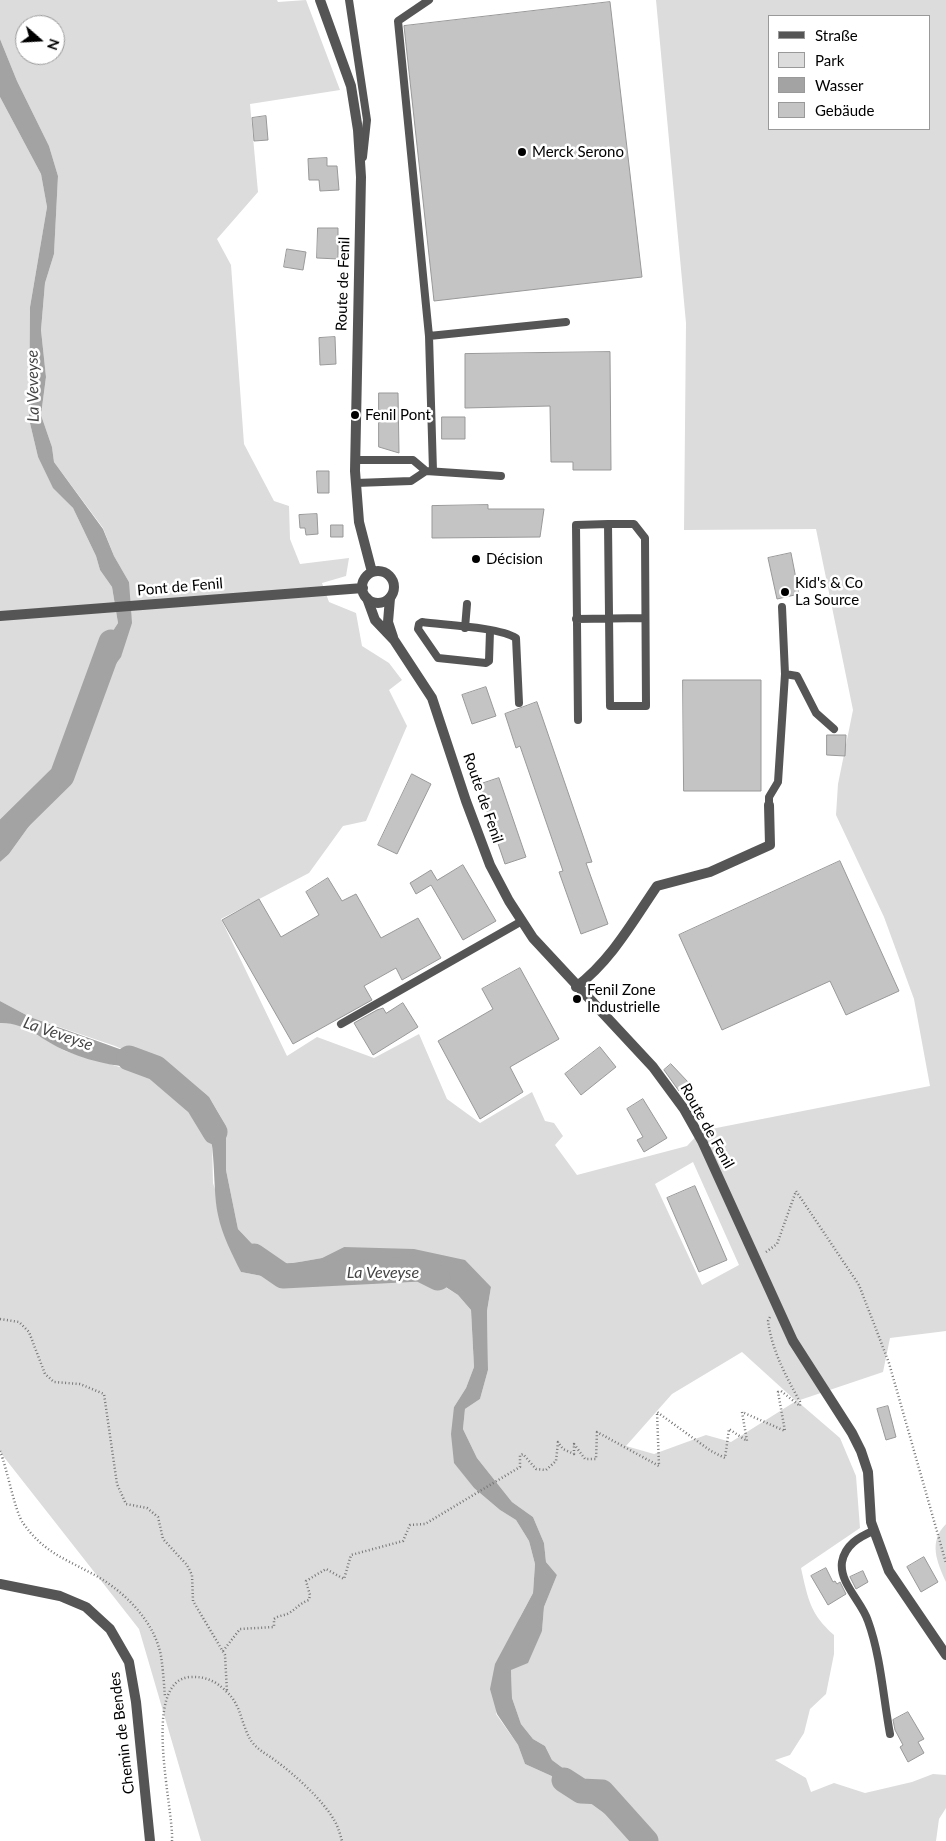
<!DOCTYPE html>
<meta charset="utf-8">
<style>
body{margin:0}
#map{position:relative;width:946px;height:1841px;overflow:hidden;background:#fff;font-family:Lato,sans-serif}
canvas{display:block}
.legend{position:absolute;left:768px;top:15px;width:162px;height:115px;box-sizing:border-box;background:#fff;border:1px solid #999;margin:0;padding:6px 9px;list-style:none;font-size:15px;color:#000}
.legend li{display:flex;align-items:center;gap:10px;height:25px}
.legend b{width:25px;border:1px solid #999}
.north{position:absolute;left:15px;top:15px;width:50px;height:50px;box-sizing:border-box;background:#fff;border:1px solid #999;border-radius:50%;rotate:109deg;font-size:14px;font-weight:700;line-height:20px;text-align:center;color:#000}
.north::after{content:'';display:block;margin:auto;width:18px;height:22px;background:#000;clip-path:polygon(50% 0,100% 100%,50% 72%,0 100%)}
</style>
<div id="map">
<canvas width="946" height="1841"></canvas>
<ul class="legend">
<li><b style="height:6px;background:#555"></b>Straße</li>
<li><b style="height:14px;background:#dcdcdc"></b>Park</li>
<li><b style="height:14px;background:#a3a3a3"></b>Wasser</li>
<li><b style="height:14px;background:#c4c4c4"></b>Gebäude</li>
</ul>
<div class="north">N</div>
</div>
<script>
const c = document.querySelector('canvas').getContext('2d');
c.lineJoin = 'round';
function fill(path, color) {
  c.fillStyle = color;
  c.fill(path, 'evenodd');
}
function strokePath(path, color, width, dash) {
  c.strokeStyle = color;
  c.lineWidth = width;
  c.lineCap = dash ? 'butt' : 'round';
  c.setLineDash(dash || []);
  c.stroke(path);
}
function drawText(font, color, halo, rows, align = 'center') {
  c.font = font + ' Lato,sans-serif';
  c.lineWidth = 5;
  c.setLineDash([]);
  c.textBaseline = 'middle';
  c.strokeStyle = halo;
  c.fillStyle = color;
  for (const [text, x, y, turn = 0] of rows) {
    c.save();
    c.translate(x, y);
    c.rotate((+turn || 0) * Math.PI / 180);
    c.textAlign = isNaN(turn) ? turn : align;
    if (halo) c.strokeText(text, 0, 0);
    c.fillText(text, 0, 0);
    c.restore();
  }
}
fill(new Path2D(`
 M0,0H277L278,2L306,0L340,90L250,104L258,192L217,239L231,265L244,444L274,501L289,506L290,539L300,564L349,558L346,576L322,583L329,602L356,613L362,646L389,663L402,680L389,690L407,726L366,821L343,826L309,873L221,919L287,1056L317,1037L374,1058L419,1034L447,1099L480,1123L532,1092L545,1121L554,1123L563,1136L555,1145L577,1175L687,1146L701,1131L930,1086L914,999L884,917L836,815L838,784L853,710L816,529L684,530L686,323L656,0H946V1331L890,1338L883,1372L797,1401L840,1438L856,1476L860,1528L801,1568C808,1599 810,1614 834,1635V1654L826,1694L810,1709L804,1733L790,1755L775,1760L806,1778L811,1792L834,1783L865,1793L912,1782L933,1774L946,1775V1808L939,1819L936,1841H655L648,1827L619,1810L552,1760L545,1746L533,1739L521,1724L512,1698L511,1670L542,1631L544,1607L557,1575L546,1562L544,1543L533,1517L512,1502L477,1458L463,1429L465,1409L480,1399L488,1370L487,1311L491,1287L344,1247L322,1258L282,1265L255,1247L238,1229L226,1170V1127L183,1077L115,1046L30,1017L0,1001V862L9,854L60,783L15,808L0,833V97L41,174L47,207L30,307L29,419L38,457L53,487L73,508L96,556L100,570L112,587L118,623L100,651L106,677L129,582L114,556L103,528L54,462L52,447L41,415L46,377L41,330L45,283L54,254L58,176L49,146L17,81L0,39ZM770,16H930V129H770ZM25,25H55V55H25ZM693,1162L739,1265L702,1285L655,1184ZM742,1352L796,1401L731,1442L706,1435L654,1454L626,1446L672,1394Z
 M14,1022L65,1051L123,1068H156L198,1104L212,1138L213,1183L241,1272L262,1276L319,1274L364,1267H400L437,1282L458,1295L471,1310L474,1367L466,1388L454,1407V1462L474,1488L500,1510L516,1520L529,1541L535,1564L533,1593L520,1617L496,1714L518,1745L525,1764L556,1778L642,1841H201L139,1629L0,1452V1023Z
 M946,1524V1582C937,1562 928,1542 946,1524Z`), '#dcdcdc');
fill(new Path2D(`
 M0,39L17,81L49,146L58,176L54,254L45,283L41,330L46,377L41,415L52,447L54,462L103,529L114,556L129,582L132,623L121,657L106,677L97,673L100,651L118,623L112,587L100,570L96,556L73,508L53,488L38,457L29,419L30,307L47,207L41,174L0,97Z
 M55,778L60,783L9,854L0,862C0,853 0,840 1,831C11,807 32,789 55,778Z
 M0,1001L30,1017L142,1057L183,1077L209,1097L226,1127V1170L238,1229L255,1247L282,1265L322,1258L344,1247L414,1249L465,1260L491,1287L487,1311L488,1370L480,1399L465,1409L463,1429L477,1458L512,1502L533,1517L544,1543L546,1562L557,1575L544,1607L542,1631L528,1663L511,1670L512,1698L521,1724L533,1739L545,1746L552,1760L619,1810L648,1827L655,1841H642L556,1778L525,1764L518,1745L497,1714L490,1689L495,1664L533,1593L535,1564L529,1541L516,1520L500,1510L474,1488L454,1463L451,1434L454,1407L466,1388L474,1367L471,1310L458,1295L438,1282L400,1267H364L319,1274L262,1276L241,1272C232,1254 222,1235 218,1215C211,1183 219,1128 197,1103C185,1090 169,1079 156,1068C123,1068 97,1064 66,1051C42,1041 26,1022 0,1023Z`), '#a3a3a3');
strokePath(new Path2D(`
 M0,837L62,776L111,642
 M129,1058L156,1068L198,1104L215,1132
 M254,1256L283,1276L420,1269L438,1278
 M564,1780L581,1791L602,1792L646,1841`), '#a3a3a3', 25);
const building = new Path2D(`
 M610,2L642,277L434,301L404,26Z
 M266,116L268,140L254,141L252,118Z
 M327,158V166H337L339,190L320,191L319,180H309L308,159Z
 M318,228H338V259L317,258Z
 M287,249L306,252L303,270L284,267Z
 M335,337L336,364L320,365L319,338Z
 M610,352L611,470H573V462H551L550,406L465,408V354Z
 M379,393H398L399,453L379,447Z
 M442,417H465V439H442Z
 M317,471H329V493H318Z
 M488,505V509H544L540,537L432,538V506Z
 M317,514L318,534L306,535L305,528H300L299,515Z
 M331,525H343V537H331Z
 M791,553L799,594L777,599L768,558Z
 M683,680H761V791H684Z
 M486,687L496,716L472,724L462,695Z
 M537,702L592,862L586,863L608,924L581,934L559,872L563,871L520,746L516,748L505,714Z
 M827,735H846L845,756L827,755Z
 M412,774L431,784L397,854L378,845Z
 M499,778L526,857L505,864L478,785Z
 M840,861L899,991L846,1015L830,981L722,1030L679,935Z
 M463,865L496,921L463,940L431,885L416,894L410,883L431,870L437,880Z
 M328,878L342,901L356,894L381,938L418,918L441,958L402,980L396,968L364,986L372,1000L293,1044L222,920L259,899L281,937L319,915L306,892Z
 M520,968L559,1039L510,1067L523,1092L480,1119L438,1041L493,1009L482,989Z
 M403,1003L418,1027L373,1055L354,1023L377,1010L383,1008L386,1013Z
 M600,1047L616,1067L581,1095L565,1074Z
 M671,1064L688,1082L679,1091L664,1070Z
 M643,1099L667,1138L644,1152L637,1140L643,1137L627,1109Z
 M695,1186L727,1260L699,1272L667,1198Z
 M888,1406L896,1437L886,1440L877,1409Z
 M924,1557L938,1582L921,1592L907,1567Z
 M826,1568L833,1582L835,1581L837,1584L840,1582L846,1594L828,1605L811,1576Z
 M863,1571L868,1582L856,1589L850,1577Z
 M908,1712L924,1739L918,1742L924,1753L908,1762L900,1747L903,1745L895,1730L893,1720Z`);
fill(building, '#c4c4c4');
strokePath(building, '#999', 1);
strokePath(new Path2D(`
 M766,1252L777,1244L796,1191L859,1285L889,1363L946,1563
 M0,1319L19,1322L29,1332L45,1374L54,1382L80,1384L104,1394L117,1484L126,1504L147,1508L158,1517L163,1539L187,1565L192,1575L193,1601L225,1655L227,1692
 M0,1451C7,1468 15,1512 23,1523C43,1551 61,1557 89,1572C121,1588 154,1619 161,1656C163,1669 164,1684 165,1697
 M223,1651L240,1629L274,1627V1619C279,1615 284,1616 289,1613C296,1609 300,1603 309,1600L310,1595L306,1581L326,1569L344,1579L351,1555L403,1541L410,1525L425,1524L520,1467V1455L523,1454L536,1469L546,1470L556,1461L558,1442L563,1449L574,1454V1444L585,1459H596L597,1432L659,1466L657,1412L711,1451L725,1458L729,1429L747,1441L742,1412L785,1431L778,1392L781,1391L800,1406V1402C786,1376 772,1351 768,1321L770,1317
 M172,1841C174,1809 140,1681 190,1677C205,1676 216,1681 227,1692C242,1706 241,1726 252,1742C259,1751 267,1754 276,1761C294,1774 323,1800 334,1820C338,1826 340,1834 342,1841`), '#777', 2.5, [1, 2.5]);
strokePath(new Path2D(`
 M349,0L367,120L363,157
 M429,336L398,21L429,0
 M355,460H413L426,471
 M433,471L429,336L566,322
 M356,483L411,481L426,471L501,476
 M608,524H634L645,538L646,706H610Z
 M576,619L645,618
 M465,628L467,604
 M490,631L489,661L486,663L438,658L418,629L419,624L422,622C444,625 499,627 516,638L519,703
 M785,674L797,676L816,713L834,729
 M578,720L576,525L608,524
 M769,805V797L778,782L785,674L782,607
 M341,1024L522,921
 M873,1531C859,1537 845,1545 842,1562C839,1583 862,1602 868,1621C881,1657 883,1696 890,1734`), '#555', 8);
strokePath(new Path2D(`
 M367,598L375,620L394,640L432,698L466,801L490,865L509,901L533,938L653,1067L684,1109L702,1141L793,1341L852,1433L861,1451L868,1472L871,1522L889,1571L946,1655
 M390,598L388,622L393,637
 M576,987C611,961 633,921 657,886L710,872L770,845L769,805
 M0,1584L60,1596L86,1607L110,1629L129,1662L136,1702L150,1841`), '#555', 10);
strokePath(new Path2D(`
 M320,0L351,86L358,130L361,177L355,471L359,522L372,572
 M362 587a16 16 0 1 1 32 0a16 16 0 1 1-32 0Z
 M0,616L363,588`), '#555', 10);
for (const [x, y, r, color] of [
 [522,152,5,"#000"],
 [355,415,5,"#000"],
 [476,559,5,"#000"],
 [785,592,5,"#000"],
 [577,999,5,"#000"]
]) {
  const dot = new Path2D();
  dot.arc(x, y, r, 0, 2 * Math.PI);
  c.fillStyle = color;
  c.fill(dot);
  strokePath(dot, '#fff', 2);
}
drawText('15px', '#000', '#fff', [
 ["Merck Serono",532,152],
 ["Fenil Pont",365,415],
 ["Décision",486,559],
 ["Kid's & Co",795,583],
 ["La Source",795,600],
 ["Fenil Zone",587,990],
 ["Industrielle",587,1007]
], 'left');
drawText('15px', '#000', '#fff', [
 ["Route de Fenil",343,284,-88],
 ["Pont de Fenil",180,587,-5],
 ["Route de Fenil",483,798,71],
 ["Route de Fenil",707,1126,61],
 ["Chemin de Bendes",122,1733,-97]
]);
drawText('italic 16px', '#444', '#fff', [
 ["La Veveyse",33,386,-91],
 ["La Veveyse",58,1034,19],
 ["La Veveyse",383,1273]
]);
</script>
